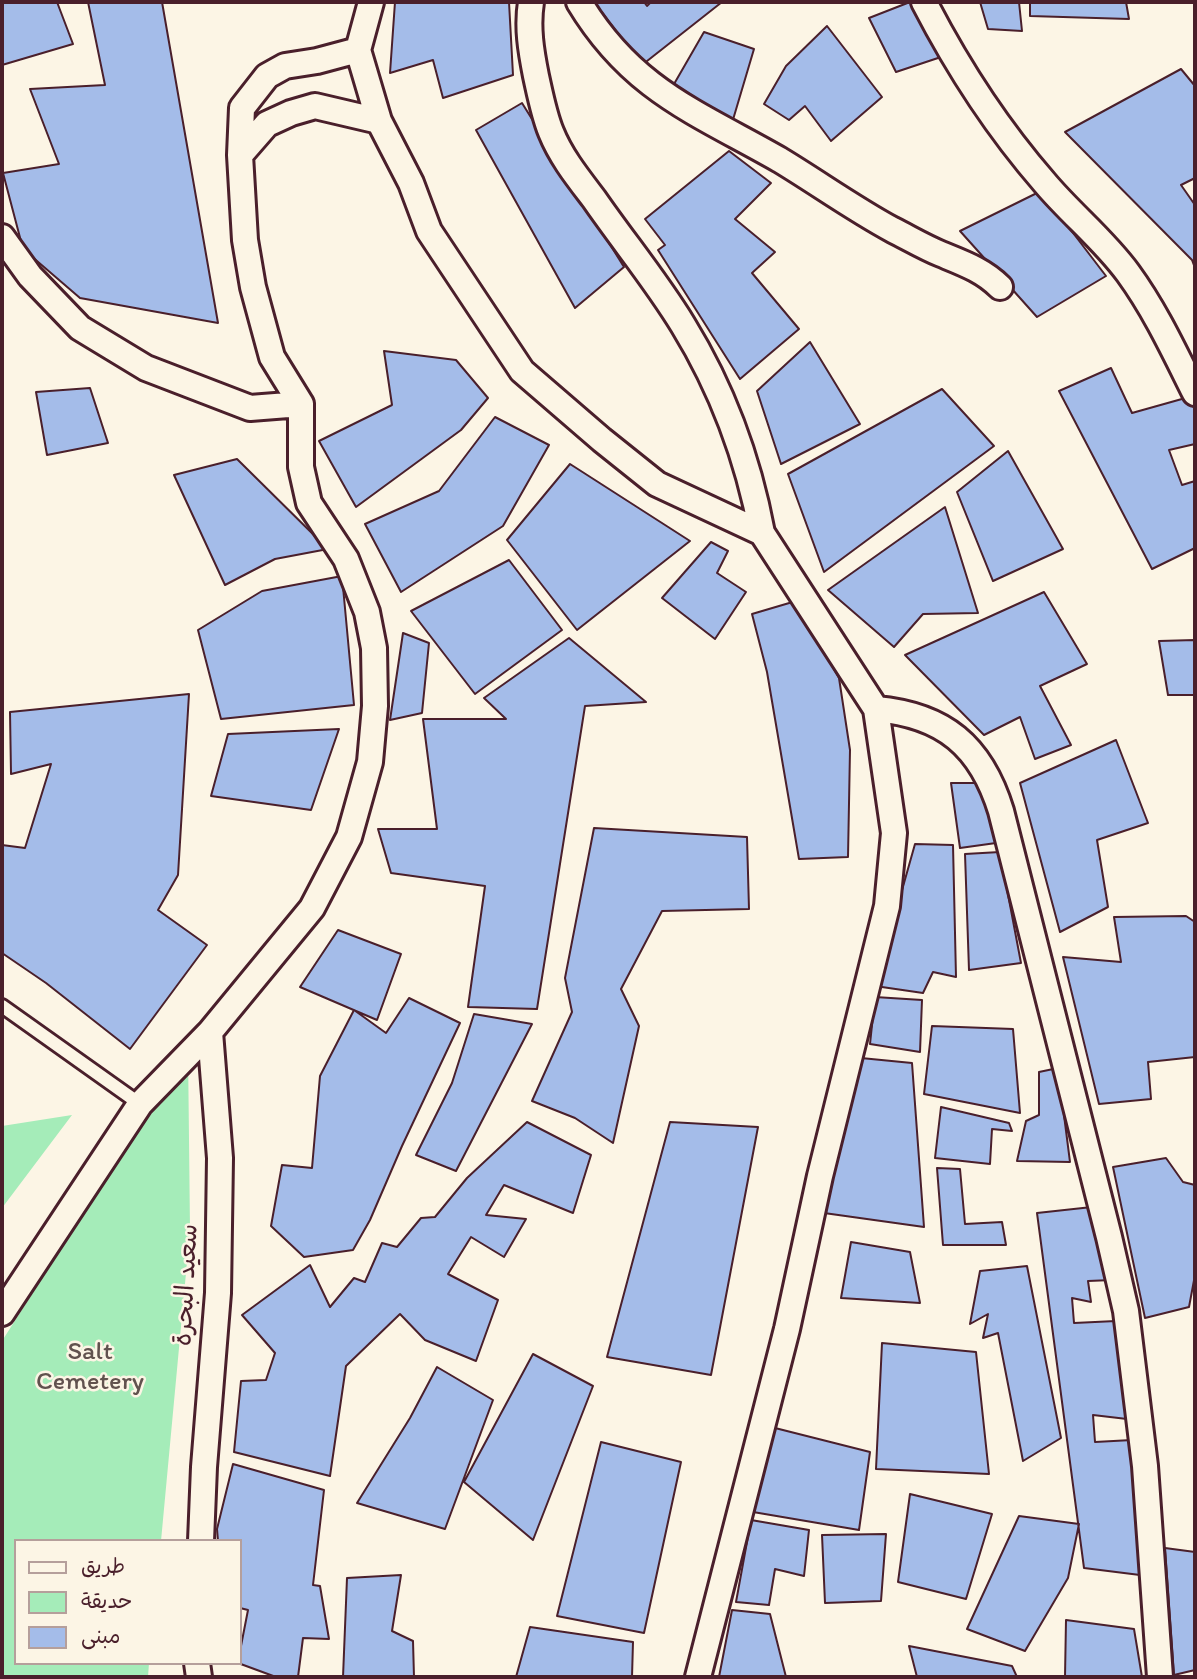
<!DOCTYPE html>
<meta charset="utf-8">
<style>
body{margin:0}
#map{position:relative;width:1197px;height:1679px;overflow:hidden;background:#fcf5e5;font-family:Itim,"Playpen Sans Arabic",sans-serif}
canvas{display:block}
.frame{position:absolute;inset:0;border:4px solid #4a1f2b;pointer-events:none}
.legend{position:absolute;left:14px;top:1539px;width:228px;height:126px;box-sizing:border-box;background:#fcf5e5;border:2px solid #b59f9b;margin:0;padding:9px 12px;list-style:none;font-size:21px;color:#4a1f2b}
.legend li{display:flex;align-items:center;gap:14px;height:35px}
.legend b{width:35px;border:2px solid #b59f9b}
</style>
<div id="map">
<canvas width="1197" height="1679"></canvas>
<div class="frame"></div>
<ul class="legend">
<li><b style="height:9px;background:#fcf5e5"></b>طريق</li>
<li><b style="height:19px;background:#a5ecb9"></b>حديقة</li>
<li><b style="height:19px;background:#a4bce9"></b>مبنى</li>
</ul>
</div>
<script>
const c = document.querySelector('canvas').getContext('2d');
c.lineJoin = 'round';
function fill(path, color) {
  c.fillStyle = color;
  c.fill(path, 'evenodd');
}
function strokePath(path, color, width, dash) {
  c.strokeStyle = color;
  c.lineWidth = width;
  c.lineCap = dash ? 'butt' : 'round';
  c.setLineDash(dash || []);
  c.stroke(path);
}
function drawText(font, color, halo, rows, align = 'center') {
  c.font = font + ' Itim,"Playpen Sans Arabic",sans-serif';
  c.lineWidth = 5;
  c.setLineDash([]);
  c.textBaseline = 'middle';
  c.strokeStyle = halo;
  c.fillStyle = color;
  for (const [text, x, y, turn = 0] of rows) {
    c.save();
    c.translate(x, y);
    c.rotate((+turn || 0) * Math.PI / 180);
    c.textAlign = isNaN(turn) ? turn : align;
    if (halo) c.strokeText(text, 0, 0);
    c.fillText(text, 0, 0);
    c.restore();
  }
}
fill(new Path2D(`
 M188,1049L190,1230L161,1541H16V1663H149L148,1677H2V1341Z
 M72,1115L2,1208V1126Z`), '#a5ecb9');
const building = new Path2D(`
 M2,2H57L73,44L2,65Z
 M88,2H162L218,323L80,298L23,249L3,173L59,164L30,89L105,85Z
 M395,2H509L513,75L443,98L433,60L390,73Z
 M594,2H644L647,6L651,2H722L642,65Z
 M910,2H923L947,55L896,72L869,18Z
 M980,2H1019L1022,31L988,29Z
 M1030,2H1126L1129,19L1030,16Z
 M827,26L882,97L831,141L805,106L789,120L764,104L786,66Z
 M704,32L754,49L732,123L670,91Z
 M1181,69L1195,86V178L1181,185L1195,205V268L1192,260L1065,132Z
 M522,103L624,267L575,308L476,130Z
 M729,151L771,183L735,219L775,252L752,273L799,329L740,379L658,250L665,245L645,219Z
 M1041,191L1106,276L1037,317L960,231Z
 M810,342L860,424L781,464L757,391Z
 M384,351L456,360L488,398L461,430L356,507L319,441L392,405Z
 M1111,368L1132,413L1189,397L1195,410V444L1169,450L1182,485L1195,481V548L1152,569L1059,391Z
 M90,388L108,443L47,455L36,392Z
 M942,389L994,446L824,572L788,474Z
 M495,417L549,445L503,526L401,592L365,524L439,491Z
 M1008,451L1063,549L993,581L957,492Z
 M237,459L328,549L275,559L225,585L174,475Z
 M570,464L690,541L577,630L507,540Z
 M945,507L978,613L923,614L894,647L828,590Z
 M711,542L728,551L717,573L746,592L715,639L662,598Z
 M509,560L562,630L475,694L411,611Z
 M342,576L354,705L221,719L198,630L262,591Z
 M1044,592L1087,664L1040,686L1071,745L1035,759L1020,717L984,735L905,655Z
 M796,601L839,678L850,750L848,857L799,859L767,672L752,614Z
 M403,633L429,643L422,713L390,720Z
 M569,638L646,702L585,706L537,1009L468,1007L485,886L391,873L378,829H437L423,719H506L484,698Z
 M1195,640V695H1168L1159,641Z
 M189,694L178,875L158,910L207,945L130,1049L46,983L2,953V845L25,848L51,764L11,774L10,712Z
 M339,729L311,810L211,796L228,734Z
 M1116,740L1148,823L1097,840L1108,907L1060,932L1020,783Z
 M951,783H981L996,843L960,848Z
 M594,828L747,837L749,909L662,911L621,989L639,1026L613,1143L575,1118L532,1101L572,1012L565,978Z
 M915,844L953,845L956,977L933,972L923,993L875,986Z
 M1000,852L1021,963L969,970L965,854Z
 M1186,916L1195,922V1057L1148,1062L1151,1099L1099,1104L1063,957L1121,962L1114,917Z
 M338,930L401,954L377,1020L300,987Z
 M875,997L922,1000L920,1052L870,1044Z
 M409,998L460,1023L402,1146L370,1220L353,1250L304,1257L271,1226L282,1165L312,1168L320,1076L354,1010L386,1033Z
 M474,1014L532,1024L456,1171L416,1155L452,1083Z
 M932,1026L1013,1029L1020,1113L924,1094Z
 M861,1058L912,1063L924,1227L824,1213Z
 M1058,1068L1070,1162L1017,1161L1026,1121L1039,1115V1072Z
 M941,1107L1009,1123L1012,1131L992,1129L990,1164L935,1158Z
 M527,1122L591,1155L573,1213L504,1185L486,1215L526,1219L504,1257L471,1237L448,1274L498,1300L476,1361L425,1340L400,1314L346,1366L330,1476L234,1452L241,1381L266,1380L275,1353L242,1315L310,1265L330,1307L354,1278L365,1282L382,1243L397,1247L421,1218L435,1217L467,1178Z
 M670,1122L758,1127L711,1375L607,1357Z
 M1166,1158L1183,1182L1195,1185V1275L1189,1307L1145,1318L1113,1167Z
 M937,1168L960,1169L965,1224L1002,1222L1006,1245H943Z
 M1092,1207L1112,1280L1088,1281L1091,1302L1072,1298L1074,1323L1116,1321L1127,1419L1093,1415L1095,1442L1132,1440L1140,1575L1084,1568L1037,1213Z
 M851,1242L910,1252L920,1303L841,1298Z
 M1027,1266L1061,1438L1023,1461L998,1333L983,1338L988,1314L970,1324L980,1271Z
 M882,1343L976,1352L989,1474L876,1469Z
 M533,1354L593,1386L533,1540L464,1482Z
 M437,1367L493,1400L445,1529L357,1503L410,1418Z
 M775,1428L870,1452L859,1530L753,1512Z
 M601,1442L681,1462L644,1633L557,1616Z
 M233,1464L324,1490L313,1585L320,1586L329,1639L303,1638L298,1677H276L238,1663H240V1651L248,1610L240,1608V1541H218L217,1529Z
 M910,1494L992,1514L966,1599L898,1582Z
 M1019,1516L1079,1524L1068,1578L1025,1651L967,1629Z
 M751,1520L809,1530L804,1576L775,1569L769,1605L736,1602Z
 M886,1534L881,1601L825,1603L822,1535Z
 M1165,1548L1195,1552V1670L1174,1675Z
 M401,1575L392,1631L413,1641L414,1677H343L347,1578Z
 M732,1610L770,1614L786,1677H719Z
 M1066,1620L1134,1629L1142,1677H1065Z
 M530,1627L633,1642L632,1677H516Z
 M909,1646L1012,1666L1017,1677H917Z`);
fill(building, '#a4bce9');
strokePath(building, '#4a1f2b', 2);
const lane = new Path2D(`
 M2,1006L140,1104`);
const street = new Path2D(`
 M371,2L358,50L379,121L411,183L429,231L522,371L602,440L657,484L762,533L876,709L894,833L887,906L820,1176L787,1329L698,1677
 M531,2C527,27 531,51 536,76C540,94 544,115 551,132C561,157 578,178 594,199C623,241 657,282 683,325C723,390 748,458 762,533
 M579,2C632,90 696,112 780,160C818,183 854,209 893,230C909,238 924,247 941,254C963,263 983,270 1000,287
 M924,2C957,66 997,128 1045,183C1071,214 1104,240 1128,273C1155,310 1174,351 1195,393
 M240,155L267,124L291,113L315,106L379,121
 M2,237L30,276L80,328L146,368L250,408L301,404
 M876,709C944,715 981,746 1001,811L1109,1237L1126,1311L1145,1466L1160,1677
 M2,1313L140,1104L210,1032L312,908L349,837L370,762L375,706L374,648L367,612L346,559L309,503L301,467V404L272,357L253,287L245,240L240,155L242,108L267,76L285,66L317,61L358,50
 M201,1541L204,1467L218,1293L220,1158L210,1032
 M197,1663L199,1677`);
strokePath(lane, '#4a1f2b', 18);
strokePath(street, '#4a1f2b', 30);
strokePath(lane, '#fcf5e5', 12);
strokePath(street, '#fcf5e5', 24);
drawText('26px', '#4a1f2b', '#fcf5e5', [
 ["سعيد البحرة",187,1285,-87]
]);
drawText('26px', '#61524e', '#fcf5e5', [
 ["Salt",90,1352],
 ["Cemetery",90,1382]
]);
</script>
